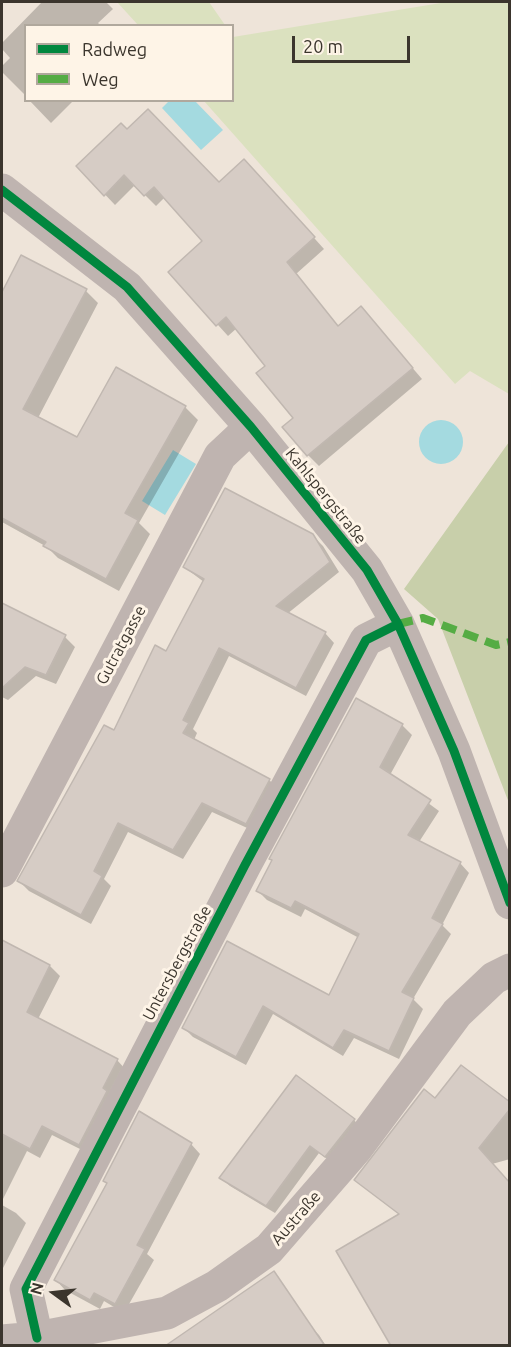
<!DOCTYPE html>
<meta charset="utf-8">
<style>
body{margin:0}
#map{position:relative;width:511px;height:1347px;overflow:hidden;background:#eee4d9;font-family:Ubuntu,sans-serif}
canvas{display:block}
.frame{position:absolute;inset:0;border:3px solid #3b352d;pointer-events:none}
.legend{position:absolute;left:24px;top:24px;width:210px;height:78px;box-sizing:border-box;background:#fef4e7;border:2px solid #b0a89d;margin:0;padding:8px 10px;list-style:none;font-size:18px;color:#3b352d}
.legend li{display:flex;align-items:center;gap:12px;height:30px}
.legend b{width:30px;border:2px solid #b0a89d}
.north{position:absolute;left:24px;top:1263px;width:60px;height:60px;-webkit-text-stroke:4px #fef4e7;paint-order:stroke;rotate:285deg;font-size:16px;font-weight:700;line-height:24px;text-align:center;color:#3b352d}
.north::after{content:'';display:block;margin:auto;width:21px;height:27px;background:#3b352d;clip-path:polygon(50% 0,100% 100%,50% 72%,0 100%)}
.scale{position:absolute;left:292px;top:36px;width:118px;height:27px;box-sizing:border-box;border:3px solid #3b352d;border-top:0;padding-left:8px;font-size:18px;line-height:21px;white-space:nowrap;color:#3b352d;-webkit-text-stroke:4px #fef4e7;paint-order:stroke}
</style>
<div id="map">
<canvas width="511" height="1347"></canvas>
<div class="frame"></div>
<ul class="legend">
<li><b style="height:8px;background:#00873e"></b>Radweg</li>
<li><b style="height:8px;background:#55ac44"></b>Weg</li>
</ul>
<div class="north">N</div>
<div class="scale">20 m</div>
</div>
<script>
const c = document.querySelector('canvas').getContext('2d');
c.lineJoin = 'round';
function fill(path, color) {
  c.fillStyle = color;
  c.fill(path, 'evenodd');
}
function strokePath(path, color, width, dash) {
  c.strokeStyle = color;
  c.lineWidth = width;
  c.lineCap = dash ? 'butt' : 'round';
  c.setLineDash(dash || []);
  c.stroke(path);
}
function drawText(font, color, halo, rows, align = 'center') {
  c.font = font + ' Ubuntu,sans-serif';
  c.lineWidth = 6;
  c.setLineDash([]);
  c.textBaseline = 'middle';
  c.strokeStyle = halo;
  c.fillStyle = color;
  for (const [text, x, y, turn = 0] of rows) {
    c.save();
    c.translate(x, y);
    c.rotate((+turn || 0) * Math.PI / 180);
    c.textAlign = isNaN(turn) ? turn : align;
    if (halo) c.strokeText(text, 0, 0);
    c.fillText(text, 0, 0);
    c.restore();
  }
}
fill(new Path2D(`
 M117,2H209L225,25H138Z
 M447,2H509V394L470,371L455,384L204,101L232,100L233,37Z`), '#dbe1bf');
fill(new Path2D(`
 M509,442V803L438,619L404,589Z`), '#c8cfaa');
fill(new Path2D(`
 M170,100L195,101L223,130L201,150L162,108Z
 M419 442a22 22 0 1 1 44 0a22 22 0 1 1-44 0Z
 M173,450L196,464L165,515L142,501Z`), '#a4dae0');
fill(new Path2D(`
 M42,2H106L113,9L98,23L101,26H26V96L2,72V66L10,58L2,49V43Z
 M29,100H74L51,123Z
 M127,131L219,184L255,172L324,249L296,274L339,327L361,308L422,379L319,466L308,455L295,418L267,366L237,328L228,336L170,272L205,241L165,197L156,206L135,185L115,205L78,166Z
 M22,257L86,291L98,303L38,418L77,439L185,407L198,420L139,523L150,534L119,591L58,558L47,547L2,522V296Z
 M312,535L323,546L339,572L287,614L325,633L334,643L306,696L229,656L193,729L197,733L194,740L269,780L279,789L256,832L212,812L183,859L128,832L104,879L111,886L91,924L29,891L19,881L167,653L204,582L184,567Z
 M2,604L65,637L75,647L56,684L36,676L8,700L2,697Z
 M402,725L412,735L390,775L439,811L419,842L460,863L469,873L442,925L451,934L413,999L423,1009L399,1059L354,1038L343,1056L273,1014L246,1065L193,1037L184,1028L227,943L330,997L359,938L305,909L301,917L267,900L258,891Z
 M2,942L50,966L60,976L38,1019L117,1060L127,1071L90,1154L52,1135L40,1158L27,1151L2,1201Z
 M435,1100L510,1104V1159L492,1164L400,1215L366,1189Z
 M354,1120L362,1129L334,1164L319,1153L275,1213L230,1186L221,1178Z
 M191,1144L200,1154L147,1254L154,1260L124,1313L104,1301L100,1309L65,1290L56,1280Z
 M2,1205L16,1213L26,1223L2,1270Z
 M310,1326L319,1335L326,1346H297Z`), '#0003');
const building = new Path2D(`
 M148,109L219,182L244,159L315,237L287,262L338,326L361,306L413,368L307,456L282,427L293,418L256,373L265,366L226,317L216,326L168,272L202,241L154,187L144,196L124,175L104,196L76,166L121,123L127,129Z
 M21,255L87,289L23,409L77,437L116,367L186,406L125,513L138,520L106,579L43,546L46,542L2,518V292Z
 M225,488L313,534L330,562L276,606L326,632L296,688L219,648L183,720L189,723L183,733L270,779L246,824L202,803L173,850L118,823L94,871L102,876L81,915L17,881L104,725L114,730L155,645L166,651L204,579L183,567Z
 M2,603L66,635L46,675L25,667L2,688Z
 M356,698L403,724L380,767L431,800L408,835L461,862L432,918L443,924L402,992L414,998L389,1051L344,1030L333,1048L263,1006L236,1057L182,1028L227,941L329,995L359,934L295,901L291,908L256,891L272,860L269,859Z
 M2,940L50,965L27,1012L118,1059L103,1088L107,1091L79,1145L42,1126L30,1149L2,1134Z
 M461,1065L510,1102V1109L479,1148L510,1183V1346H391L336,1251L399,1214L354,1180L424,1089L435,1098Z
 M296,1075L355,1119L325,1157L310,1146L266,1206L219,1178Z
 M139,1111L192,1143L137,1245L145,1249L115,1304L94,1293L90,1300L54,1280L107,1183L103,1181Z
 M274,1271L325,1346H165Z`);
fill(building, '#d6ccc5');
strokePath(building, '#c0b7b0', 1.5);
strokePath(new Path2D(`
 M2,190L127,287L251,427L367,570L398,624L454,751L510,903
 M2,871L220,456L251,427
 M37,1338L26,1289L245,865L366,640L398,624
 M2,1341L37,1338L167,1313L217,1286L269,1249L356,1149L457,1013L494,978L510,970`), '#bfb4b0', 33);
strokePath(new Path2D(`
 M398,624L423,618L496,645L510,642`), '#55ac44', 8, [15, 8]);
strokePath(new Path2D(`
 M2,190L127,287L251,427L367,570L398,624L454,751L510,903
 M37,1338L26,1289L245,865L366,640L398,624`), '#00873e', 9);
drawText('16px', '#3b352d', '#fef4e7', [
 ["Kahlspergstraße",326,496,51],
 ["Gutratgasse",121,645,-62],
 ["Untersbergstraße",177,963,-62],
 ["Austraße",296,1218,-49]
]);
</script>
